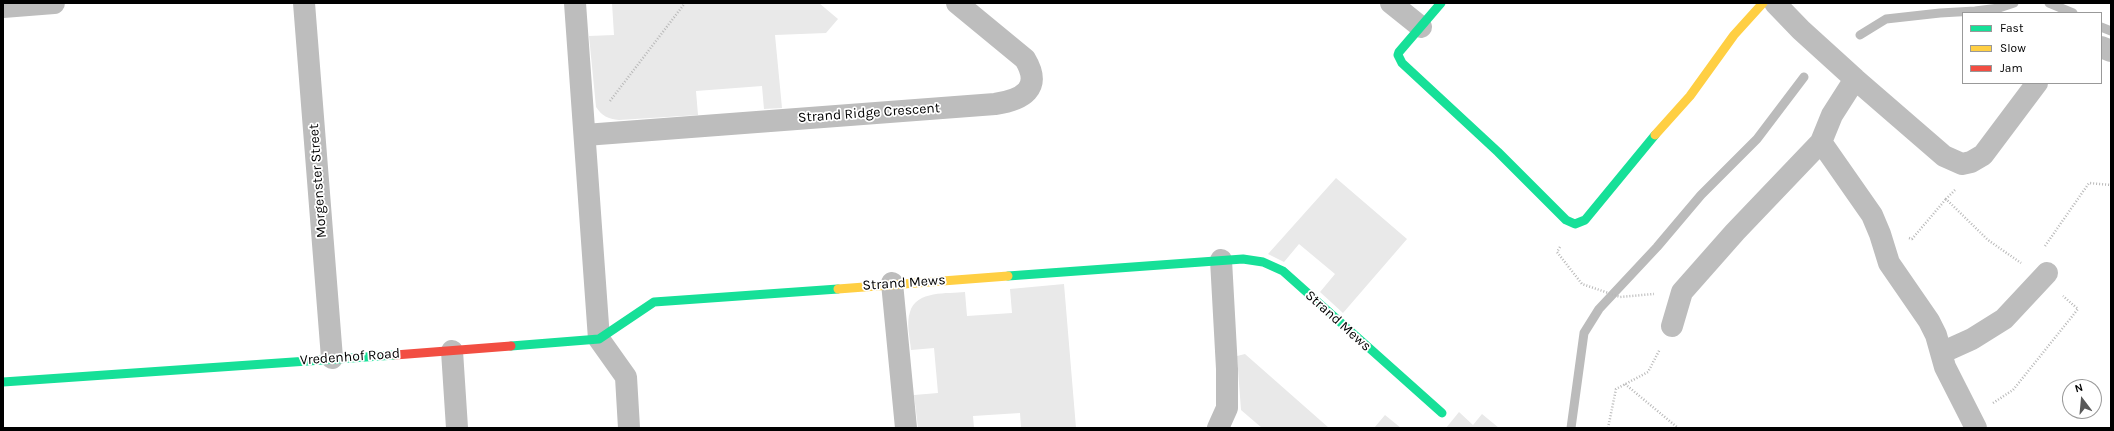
<!DOCTYPE html>
<style>
body{margin:0}
#map{position:relative;width:2114px;height:431px;overflow:hidden;background:#fff;font-family:Karla,sans-serif}
canvas{display:block}
.frame{position:absolute;inset:0;border:4px solid #000;pointer-events:none}
.legend{position:absolute;left:1962px;top:12px;width:140px;height:72px;box-sizing:border-box;background:#fff;border:1px solid #999;margin:0;padding:5px 7px;list-style:none;font-size:12px;color:#000}
.legend li{display:flex;align-items:center;gap:8px;height:20px}
.legend b{width:20px;border:1px solid #999}
.north{position:absolute;left:2062px;top:379px;width:40px;height:40px;box-sizing:border-box;background:#fff;border:1px solid #999;border-radius:50%;rotate:344deg;font-size:11px;font-weight:700;line-height:16px;text-align:center;color:#000}
.north::after{content:'';display:block;margin:auto;width:14px;height:18px;background:#595959;clip-path:polygon(50% 0,100% 100%,50% 72%,0 100%)}
</style>
<div id="map">
<canvas width="2114" height="431"></canvas>
<div class="frame"></div>
<ul class="legend">
<li><b style="height:5px;background:#16e098"></b>Fast</li>
<li><b style="height:5px;background:#ffcf43"></b>Slow</li>
<li><b style="height:5px;background:#f24e42"></b>Jam</li>
</ul>
<div class="north">N</div>
</div>
<script>
const c = document.querySelector('canvas').getContext('2d');
c.lineJoin = 'round';
function fill(path, color) {
  c.fillStyle = color;
  c.fill(path, 'evenodd');
}
function strokePath(path, color, width, dash) {
  c.strokeStyle = color;
  c.lineWidth = width;
  c.lineCap = dash ? 'butt' : 'round';
  c.setLineDash(dash || []);
  c.stroke(path);
}
function drawText(font, color, halo, rows, align = 'center') {
  c.font = font + ' Karla,sans-serif';
  c.lineWidth = 3.5;
  c.setLineDash([]);
  c.textBaseline = 'middle';
  c.strokeStyle = halo;
  c.fillStyle = color;
  for (const [text, x, y, turn = 0] of rows) {
    c.save();
    c.translate(x, y);
    c.rotate((+turn || 0) * Math.PI / 180);
    c.textAlign = isNaN(turn) ? turn : align;
    if (halo) c.strokeText(text, 0, 0);
    c.fillText(text, 0, 0);
    c.restore();
  }
}
fill(new Path2D(`
 M612,3H819L838,19L826,33L775,35L782,108L764,109L762,86L696,91L698,115L619,120C608,119 602,116 596,107L589,36L614,35Z
 M1336,178L1407,239L1343,313L1320,292L1335,274L1299,244L1284,262L1268,254Z
 M1064,284L1076,428H1021L1020,413L973,416L974,428H918L914,395L938,393L934,348L911,350C910,338 906,323 910,312C916,290 948,294 965,292L967,316L1012,313L1010,289Z
 M1245,354L1329,428H1262L1241,410L1237,356Z
 M1459,412L1473,425L1482,414L1499,428H1446Z
 M1385,415L1401,428H1374Z`), '#e9e9e9');
strokePath(new Path2D(`
 M2049,3L2073,13
 M2101,27L2111,31
 M1860,35L1886,19L1940,13L1975,11L1999,8L2014,3
 M1571,428L1584,333L1599,309L1657,247L1701,195L1757,139L1804,77`), '#bbb', 9);
strokePath(new Path2D(`
 M610,101L685,3
 M1955,190L1946,199L1988,240L2021,263
 M1909,238L1912,239L1946,199
 M2045,246L2089,183L2111,185
 M1560,247L1557,252L1582,284L1620,297L1654,294
 M1625,384L1678,428
 M1993,403L2013,390L2078,309L2063,296
 M1608,428L1616,389L1648,372L1660,349`), '#b8b8b8', 2.5, [1, 2]);
strokePath(new Path2D(`
 M304,3L332,358
 M575,3L599,339L626,377L629,428
 M1391,3L1421,27
 M3,7L54,3
 M2101,47L2111,51
 M1855,79L1944,156L1962,164L1971,162L1983,155L2037,83
 M585,135L995,104C1022,100 1043,89 1025,59L957,3
 M1821,142L1872,215L1880,234L1889,263L1929,321L1936,335L1945,367L1976,428
 M892,283L906,428
 M1672,326L1682,292L1735,232L1821,142L1832,115L1855,79L1801,30L1775,3
 M452,351L457,428
 M1941,353L1972,339L2004,319L2047,273
 M1218,428L1227,408V369L1221,260`), '#bdbdbd', 22);
strokePath(new Path2D(`
 M1441,3L1399,52L1398,55L1402,63L1498,152L1566,220L1575,224L1585,220L1655,135
 M1008,276L1243,259L1263,262L1283,271L1442,413
 M511,346L599,339L654,302L838,289
 M3,382L395,355`), '#16e098', 9);
strokePath(new Path2D(`
 M1655,135L1690,96L1734,35L1763,3
 M838,289L1008,276`), '#ffcf43', 9);
strokePath(new Path2D(`
 M395,355L511,346`), '#f24e42', 9);
drawText('14px', '#000', '#fff', [
 ["Strand Ridge Crescent",869,113,-4],
 ["Morgenster Street",318,181,-94],
 ["Strand Mews",904,283,-4],
 ["Strand Mews",1338,321,42],
 ["Vredenhof Road",350,357,-4]
]);
</script>
